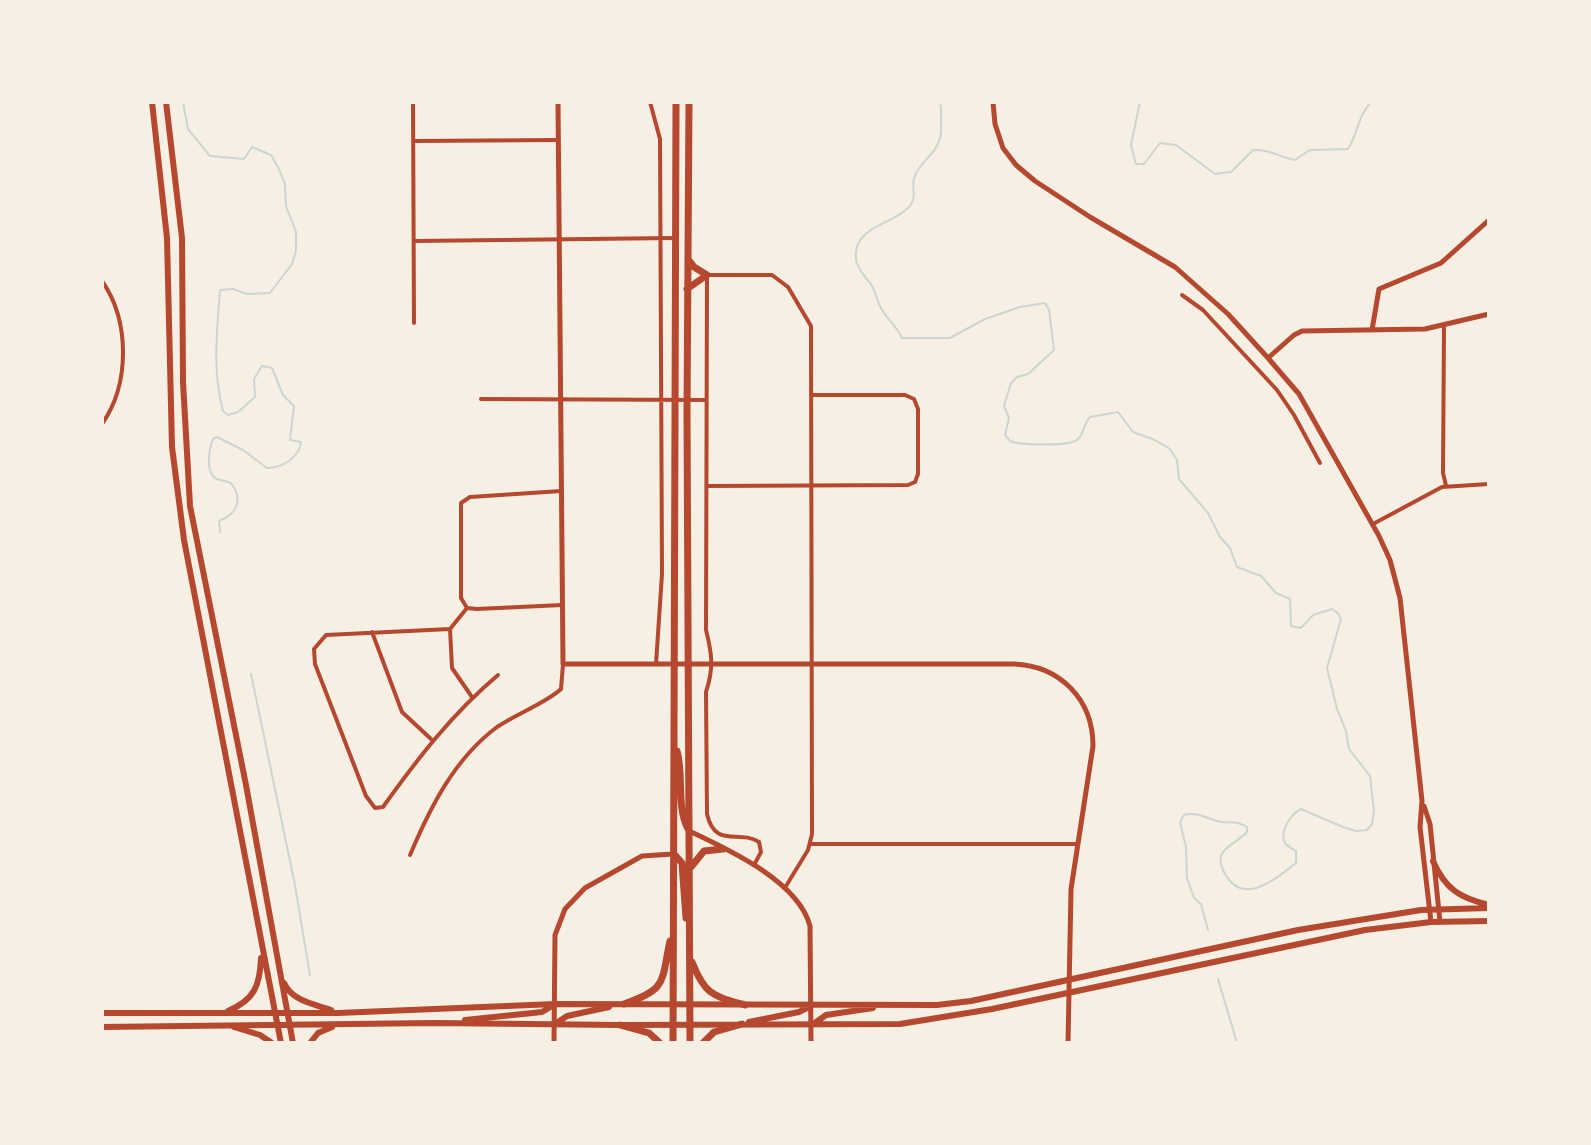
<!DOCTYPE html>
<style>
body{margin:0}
#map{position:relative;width:1591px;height:1145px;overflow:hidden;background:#f6efe4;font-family:Karla,sans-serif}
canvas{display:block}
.frame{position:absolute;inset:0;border:104px solid #f6efe4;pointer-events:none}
</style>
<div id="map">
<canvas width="1591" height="1145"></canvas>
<div class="frame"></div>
</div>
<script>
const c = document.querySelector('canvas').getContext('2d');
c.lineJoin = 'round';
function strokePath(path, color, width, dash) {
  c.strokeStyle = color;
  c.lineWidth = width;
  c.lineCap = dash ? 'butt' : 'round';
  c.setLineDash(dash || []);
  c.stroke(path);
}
strokePath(new Path2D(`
 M183,102L188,129L210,156L244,159L252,147L271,155L279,169L285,184L286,206L296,232V251L292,264L270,293L247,294L233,289L220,290C217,332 212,370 223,411L228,415L238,412L255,397L254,379L262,366L272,368L283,395L294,406L290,440L301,442C299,458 282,468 267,468L243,450L217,437L213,439C209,449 205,474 217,479C222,481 227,481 231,483C243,499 238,514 219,521L220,532
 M940,102C942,109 941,113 941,120C941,126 942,132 940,138C936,155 919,162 914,178C911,189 918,197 909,207C891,226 852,226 856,260C857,269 867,278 872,286C876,293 877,301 881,308C887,319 897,327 902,338H950L985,319L1020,307L1045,303L1049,310L1054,350L1028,374L1017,377L1011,383L1004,406L1009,418L1005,435L1010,441C1018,445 1071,447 1078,439C1084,434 1084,423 1090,417L1118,412L1133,432L1155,440L1170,449L1177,460L1179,479L1208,513L1220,537L1230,548L1237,567L1261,576L1276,593L1290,599L1291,626L1301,628L1313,615L1332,609L1338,613L1341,619L1327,668L1337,709L1346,731L1349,749L1370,776L1374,811L1372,824L1367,830L1356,831L1343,827L1301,809C1291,814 1279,831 1285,843C1286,845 1294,850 1296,851V863C1273,881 1241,908 1223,870C1220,863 1219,858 1223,852C1229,844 1240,840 1247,832V827C1237,821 1233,823 1222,822C1208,820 1199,811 1184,815L1180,822L1186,847L1187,878L1194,898L1201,904L1208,930
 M1140,102L1131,145L1136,164H1144L1160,143L1176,145L1215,174L1231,172L1253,150C1273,150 1276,156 1295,160L1310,150L1348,149C1359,131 1357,118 1371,102
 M251,674L295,885L310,975
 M1218,979L1237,1043`), '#c9d6d2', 2);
strokePath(new Path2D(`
 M413,102L414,323
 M650,102L660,139L662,574L656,664
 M414,141L558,140
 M414,241L675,238
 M102,281C130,321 130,384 102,424
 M1182,295L1203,310L1277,390L1294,415L1320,463
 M1444,326L1443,473L1446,486
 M481,399L706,400
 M707,486L908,485L915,482L918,474V409L914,399L905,395H811
 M1373,524L1442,487L1489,484
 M467,608L461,598V503L470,497L561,491
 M467,608L450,629L452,668L472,697
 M467,608L477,609L562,605
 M450,629L326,635L314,649L315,664L366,796L375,808L383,807C418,758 452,714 498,675
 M372,632L402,712L431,739
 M810,844H1078
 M410,855C430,808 454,759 497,727C516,714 546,703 561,689L563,664
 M754,865L761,852L759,842C739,829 715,849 707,814L706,692C714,668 712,654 706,630L707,275H772L788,287L811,326L812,834L808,850L786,886`), '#b5482f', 4);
strokePath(new Path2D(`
 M558,102L563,664H1014C1060,666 1093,699 1093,746L1071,889L1068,1043
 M993,102L995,124L1003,148L1016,165L1035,181L1090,217L1175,267L1228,314L1268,358L1299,394L1379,536L1390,560L1400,598L1422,801L1420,827L1431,922
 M1372,330L1379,289L1441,263L1489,220
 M1268,358L1294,335L1302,331L1425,329L1489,314
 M1424,806L1430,824L1440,922
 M689,831C729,850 798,881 810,926L811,1043
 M554,1043L555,935L565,909L585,888L642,856L673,854`), '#b5482f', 5);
strokePath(new Path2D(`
 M152,102L167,238L172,447L184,540L281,1043
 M166,102L182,238L183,382L190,506L246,785L293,1043
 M1433,861C1445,889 1460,898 1489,905
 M284,983C292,1001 314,1004 331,1010
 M228,1011C254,1000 260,986 261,958
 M102,1013H338L555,1004L937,1005L971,1001L1298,930L1421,910L1489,908
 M465,1020L542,1012L552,1006
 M749,1022L799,1012L811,1006
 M555,1024L567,1016L609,1007
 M812,1025L826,1015L873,1008
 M102,1027L434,1023L620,1025L900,1024L992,1009L1365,930L1431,922L1489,921
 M234,1027L260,1035L272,1043
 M310,1043L318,1033L332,1027`), '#b5482f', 6);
strokePath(new Path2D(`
 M689,102L687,413L690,1043
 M688,259L694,267L707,275
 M687,289L707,275
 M677,751C684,776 676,806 688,829
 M674,854L682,863L686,918
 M691,867L704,851L723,849
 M692,962C705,995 713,996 745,1005
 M624,1004C668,989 661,982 670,941
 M620,1025L649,1033L660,1043
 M673,1043L676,102
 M703,1043L714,1032L742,1024`), '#b5482f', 7);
</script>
